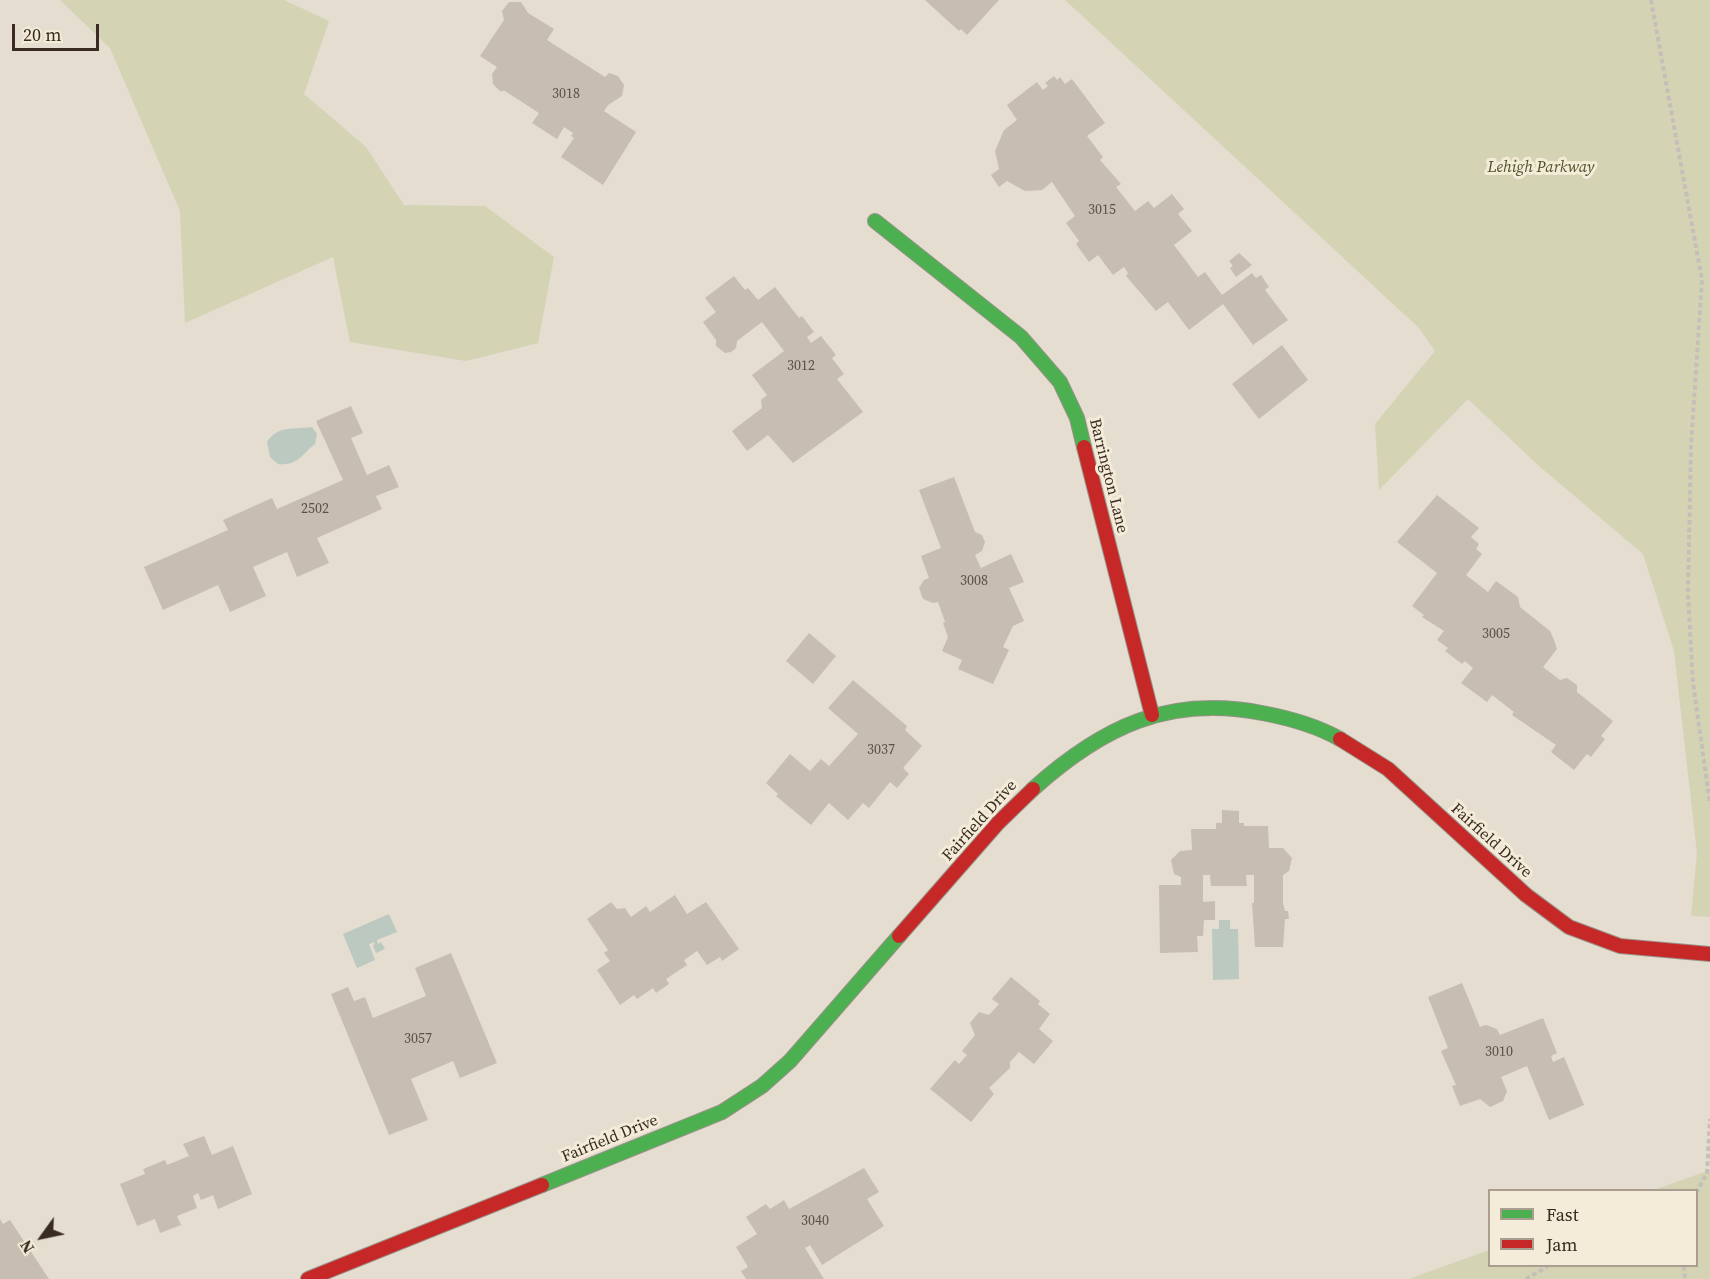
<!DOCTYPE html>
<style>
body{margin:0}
#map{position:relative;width:1710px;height:1279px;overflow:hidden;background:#e4ddd0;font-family:"Source Serif 4",serif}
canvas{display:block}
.legend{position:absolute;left:1488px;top:1189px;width:210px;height:78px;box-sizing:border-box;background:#f4ebd8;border:2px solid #a99e8f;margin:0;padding:8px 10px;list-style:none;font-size:18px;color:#392b21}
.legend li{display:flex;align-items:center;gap:12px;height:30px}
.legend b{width:30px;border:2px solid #a99e8f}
.north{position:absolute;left:12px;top:1207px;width:60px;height:60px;-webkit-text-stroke:4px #f4ebd8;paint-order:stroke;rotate:237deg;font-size:16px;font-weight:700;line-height:24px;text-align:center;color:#392b21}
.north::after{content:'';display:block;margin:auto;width:21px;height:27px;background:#392b21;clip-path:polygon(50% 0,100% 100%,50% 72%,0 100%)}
.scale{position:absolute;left:12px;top:24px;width:87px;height:27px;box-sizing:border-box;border:3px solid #392b21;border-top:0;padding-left:8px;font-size:18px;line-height:21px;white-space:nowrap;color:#392b21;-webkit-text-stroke:4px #f4ebd8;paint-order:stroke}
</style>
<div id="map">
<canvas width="1710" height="1279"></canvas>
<ul class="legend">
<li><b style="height:8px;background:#4caf50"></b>Fast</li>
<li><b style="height:8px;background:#c62828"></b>Jam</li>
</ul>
<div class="north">N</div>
<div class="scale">20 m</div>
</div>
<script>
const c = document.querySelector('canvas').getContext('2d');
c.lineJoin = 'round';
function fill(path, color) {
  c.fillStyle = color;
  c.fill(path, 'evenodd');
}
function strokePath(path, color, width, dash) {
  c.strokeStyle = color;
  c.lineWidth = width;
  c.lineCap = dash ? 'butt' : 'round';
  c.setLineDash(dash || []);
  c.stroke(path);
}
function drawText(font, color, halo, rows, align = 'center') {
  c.font = font + ' "Source Serif 4",serif';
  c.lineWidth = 6;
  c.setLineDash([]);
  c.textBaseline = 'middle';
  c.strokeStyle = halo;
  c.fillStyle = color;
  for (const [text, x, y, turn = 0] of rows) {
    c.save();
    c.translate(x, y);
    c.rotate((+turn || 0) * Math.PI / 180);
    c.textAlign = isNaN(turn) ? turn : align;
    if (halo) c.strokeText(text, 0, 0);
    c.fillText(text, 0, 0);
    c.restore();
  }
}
fill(new Path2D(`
 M60,0H284L329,21L304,94L366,147L404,205L485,206L554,257L538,343L466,361L350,342L333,257L185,323L180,211L110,48Z
 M1065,0H1710V917L1691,916L1697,853L1674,651L1643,554L1539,466L1468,399L1379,490L1375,424L1435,351L1419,328Z
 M1710,1170V1279H1409L1489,1250L1490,1266H1696V1190H1654Z`), '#d4d3b4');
fill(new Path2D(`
 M312,427L317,434L315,444C301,455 298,466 278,464L270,457L267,442C278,425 293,430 312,427Z
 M389,914L397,932L377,940L378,944L381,942L385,949L376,953L373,946L375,942L369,944L375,960L357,968L343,934Z
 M1219,920H1230V929H1238L1239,979L1213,980L1212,929H1219Z`), '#bbc9c0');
fill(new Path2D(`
 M925,0H999L967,35L961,29L959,31Z
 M509,2H521L528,13L554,29L547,40L605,77L609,73L618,76L624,85L622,96L608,105L604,111L636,132L603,185L561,157L574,138L571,136L573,133L564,127L557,139L532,123L539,113L505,91H500L493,84L492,74L497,67L480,56L504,20L502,11Z
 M1054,76L1057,80L1060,77L1065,84L1072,79L1105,123L1087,136L1103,157L1100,160L1121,184L1116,187L1135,211L1148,201L1154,208L1172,194L1184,209L1178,214L1192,231L1174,245L1198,277L1205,272L1222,295L1252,273L1256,278L1261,275L1269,287L1265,290L1288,320L1253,345L1223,304L1189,330L1168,302L1156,311L1126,276L1128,273L1124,267L1113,275L1098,255L1089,262L1076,244L1079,241L1066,223L1075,216L1052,182L1042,190L1025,191L1007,181L999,187L991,175L999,169L995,151L1004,130L1017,120L1007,105L1037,82L1043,90L1048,86L1045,83Z
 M1239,253L1252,265L1236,277L1230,268L1233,266L1229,261Z
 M734,276L745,290L748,288L758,300L775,287L799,318L802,316L814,332L807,337L811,343L821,336L836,355L832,358L844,374L837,379L863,412L793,463L768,435L747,451L732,431L762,408L761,400L767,395L752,375L784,351L762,322L737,341L736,348L731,352L725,353L716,346V340L703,322L716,312L705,298Z
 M1282,345L1308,380L1259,419L1232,384Z
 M351,406L363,433L351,438L367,475L389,465L399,487L376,496L382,509L317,538L329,563L297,577L287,552L253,567L266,596L230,612L218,585L163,610L144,567L228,530L223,520L272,498L277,509L343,480L316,421Z
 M954,477L975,532L982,535L985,542L982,551L975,555L981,568L1011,554L1024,582L1009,588L1024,621L1013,626L1003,647L1009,650L993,684L958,669L962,660L942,651L948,637L943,623L945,622L938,602L933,603L923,599L919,588L924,580L929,578L921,556L941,548L919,490Z
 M1437,495L1479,528L1471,537L1479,544L1476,549L1482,554L1466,575L1488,592L1496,581L1518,597L1520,607L1550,631L1554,640L1557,649L1543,667L1560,680L1567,678L1577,685V692L1613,721L1601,736L1605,739L1591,757L1587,754L1574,770L1551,752L1556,745L1512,715L1514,712L1492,695L1487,702L1461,683L1473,668L1465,661L1462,664L1445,651L1448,648L1437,640L1444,631L1422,617L1424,615L1412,606L1437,573L1397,542Z
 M809,633L836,656L813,684L786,661Z
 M853,680L907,726L905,730L922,746L903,768L909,774L897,788L890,782L869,808L863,803L848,820L829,803L811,825L776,796L778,794L766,783L790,754L810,771L821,759L829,766L858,734L828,708Z
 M1222,810L1239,811V823H1244V826H1268L1269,848H1283L1292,858L1289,871L1283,875V903L1285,911H1288L1289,919H1285L1283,947H1255L1252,903H1254V875H1246L1247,886H1211L1210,875H1203V902L1215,901V920H1204L1203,936H1197L1198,952L1160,953L1159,885H1181V877L1174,874L1171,860L1180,851L1192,850L1191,829H1216V823H1222Z
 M675,895L687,914L706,902L739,949L722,961L720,957L707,965L697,951L684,960L687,965L666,979L669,984L656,993L653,988L637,999L634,995L620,1005L597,970L610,961L604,953L608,950L587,919L611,902L617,909L625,908L631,917L646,906L650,912Z
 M451,953L497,1063L460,1078L453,1061L411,1079L428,1120L389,1135L331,994L348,987L354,1001L365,997L373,1018L426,996L415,968Z
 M1011,977L1040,1001L1038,1004L1050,1014L1039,1029L1053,1041L1034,1064L1019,1052L1010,1062V1068L989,1088L994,1094L971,1122L930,1089L955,1060L959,1064L967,1055L962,1051L975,1035L970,1023L979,1012L989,1015L999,1004L992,999Z
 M1462,983L1480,1027L1486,1025L1497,1029L1500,1035L1543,1018L1557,1053L1551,1056L1553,1062L1564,1057L1584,1105L1549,1120L1527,1066L1501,1077L1507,1091L1503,1101L1490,1107L1480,1099L1460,1106L1452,1086L1456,1085L1441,1051L1448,1048L1428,997Z
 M204,1136L212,1155L233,1146L252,1194L218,1209L213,1195L201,1200L198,1193L193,1196L197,1208L177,1216L181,1225L160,1233L155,1219L137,1226L120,1184L145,1174L143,1169L165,1160L167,1165L189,1156L183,1144Z
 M864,1168L879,1192L867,1199L884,1226L822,1265L810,1245L805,1248L824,1279H746L741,1271L748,1267L736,1247L757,1234L746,1217L766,1204L770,1209L784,1200L789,1209Z
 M0,1219L3,1224L10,1220L49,1279H0Z`), '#c8bdb1');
const fast = new Path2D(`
 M875,221L1021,337L1060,382L1077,418L1084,447
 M1033,789C1102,727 1168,695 1262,713C1289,718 1317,726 1340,739
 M542,1185L722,1112L762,1086L790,1061L899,936`);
const jam = new Path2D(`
 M1084,447L1152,715
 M1340,739L1388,769L1526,895L1569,927L1620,946L1710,954
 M899,936L998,823L1033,789
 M308,1279L542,1185`);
strokePath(fast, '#999288', 16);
strokePath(jam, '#999288', 16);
strokePath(new Path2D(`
 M1651,0L1702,280L1691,446L1688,594L1693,683L1710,804
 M1696,1193L1707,1173L1710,1119
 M1684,1266L1685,1279
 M1526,1279L1548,1266`), '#c5bfb8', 4, [4.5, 3]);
strokePath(fast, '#4caf50', 14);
strokePath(jam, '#c62828', 14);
drawText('14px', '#5d5045', null, [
 ["3018",566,94],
 ["3015",1102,210],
 ["3012",801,366],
 ["2502",315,509],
 ["3008",974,581],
 ["3005",1496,634],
 ["3037",881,750],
 ["3057",418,1039],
 ["3010",1499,1052],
 ["3040",815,1221]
]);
drawText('italic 16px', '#4b5429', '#f4ebd8', [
 ["Lehigh Parkway",1541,168]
]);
drawText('16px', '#392b21', '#f4ebd8', [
 ["Barrington Lane",1108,476,76],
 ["Fairfield Drive",980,821,-48],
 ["Fairfield Drive",1491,841,42],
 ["Fairfield Drive",610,1139,-22]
]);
</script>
